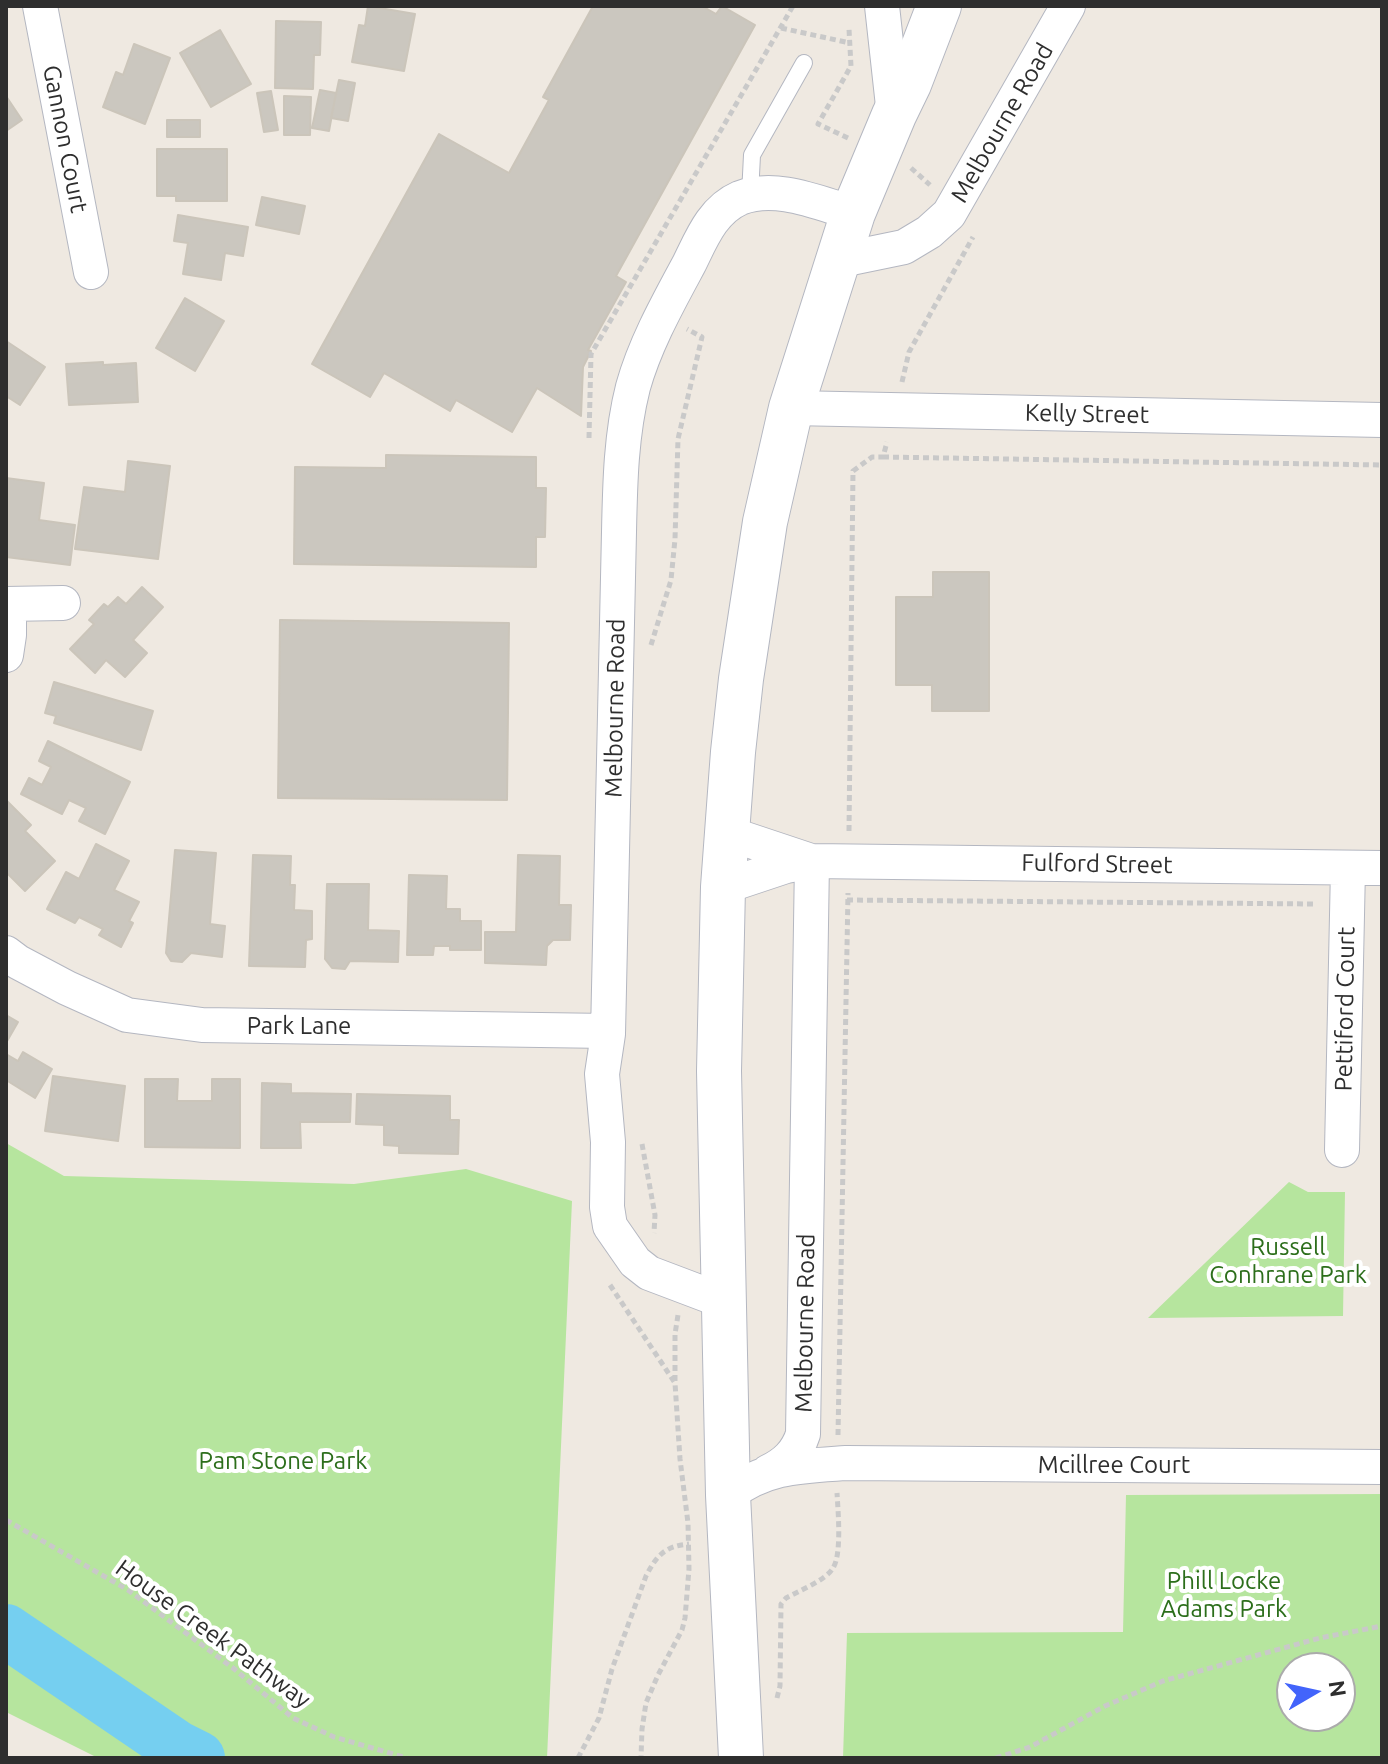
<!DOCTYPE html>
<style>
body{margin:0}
#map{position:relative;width:1388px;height:1764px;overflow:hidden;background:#efe9e1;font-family:Ubuntu,sans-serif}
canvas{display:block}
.frame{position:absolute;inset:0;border:8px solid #2e2e2e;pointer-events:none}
.north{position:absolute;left:1276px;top:1652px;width:80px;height:80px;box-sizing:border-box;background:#fff;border:2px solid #ababab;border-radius:50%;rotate:81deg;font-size:22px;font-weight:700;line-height:32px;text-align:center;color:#2e2e2e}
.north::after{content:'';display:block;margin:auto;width:28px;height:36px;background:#4264fb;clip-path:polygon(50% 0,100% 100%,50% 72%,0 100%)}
</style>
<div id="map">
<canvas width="1388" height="1764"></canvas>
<div class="frame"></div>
<div class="north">N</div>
</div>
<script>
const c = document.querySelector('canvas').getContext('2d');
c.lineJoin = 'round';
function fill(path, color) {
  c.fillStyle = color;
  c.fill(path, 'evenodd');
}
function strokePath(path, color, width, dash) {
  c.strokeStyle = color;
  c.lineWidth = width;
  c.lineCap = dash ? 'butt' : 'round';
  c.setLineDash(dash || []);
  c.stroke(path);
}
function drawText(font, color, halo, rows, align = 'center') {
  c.font = font + ' Ubuntu,sans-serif';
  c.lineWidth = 8;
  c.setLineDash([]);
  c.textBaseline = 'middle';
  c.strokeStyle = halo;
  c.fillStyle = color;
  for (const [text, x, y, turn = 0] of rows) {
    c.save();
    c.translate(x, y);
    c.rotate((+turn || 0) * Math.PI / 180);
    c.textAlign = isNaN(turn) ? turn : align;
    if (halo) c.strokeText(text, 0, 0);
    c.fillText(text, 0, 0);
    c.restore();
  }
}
fill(new Path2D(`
 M6,1143L64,1176L354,1184L466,1169L572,1201L547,1758H98L6,1712Z
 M1289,1182L1308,1192H1345L1343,1316L1148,1318Z
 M1382,1494V1758H843L847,1633L1123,1632L1126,1495ZM1292,1668H1340V1716H1292Z`), '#b6e59e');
strokePath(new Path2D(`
 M6,1631L178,1748L198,1758`), '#75cff0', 54);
const building = new Path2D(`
 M368,6L415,14L404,71L352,62L359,25L365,26Z
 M593,6H702L716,14L722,6L755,25L616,276L626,282L588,350L591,351L583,367L581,416L537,388L512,432L456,400L450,411L384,373L370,397L312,364L439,134L509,173L549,100L543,97Z
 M276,21L321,22L320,55H314L313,89L275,88Z
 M220,30L251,84L211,107L180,53Z
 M134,44L170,58L145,124L103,107L116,72L123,75Z
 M339,80L355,83L348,121L331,118Z
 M320,90L336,93L329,131L312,128Z
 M271,91L278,130L264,132L257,93Z
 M6,96L22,120L6,131Z
 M284,96L311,97L310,135H284Z
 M167,120H200V137H167Z
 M157,149H227V201H176V196H157Z
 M262,197L305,206L299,234L256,225Z
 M178,215L248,227L243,256L225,253L221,280L183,274L188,243L174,241Z
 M185,298L224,321L195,371L156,348Z
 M6,341L45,367L20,405L6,396Z
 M103,362V365L136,363L138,402L69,405L66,364Z
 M386,455L536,457V488H546L545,537H536V567L294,564L295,467L386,468Z
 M128,461L170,466L158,559L75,549L84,487L125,492Z
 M6,478L44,483L39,520L75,525L70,565L6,557Z
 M933,572H989V711H932V685H896V597H933Z
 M142,587L163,607L133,640L147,653L125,677L106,660L95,673L70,649L94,624L89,620L104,604L108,607L118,597L126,604Z
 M280,620L509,623L507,800L278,798Z
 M54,682L153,711L141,750L54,723L56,716L45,713Z
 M48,741L130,782L105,834L79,821L86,808L69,800L62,814L21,794L29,778L42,785L51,767L39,761Z
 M6,800L31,825L25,831L55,861L25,891L6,872Z
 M96,844L129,861L114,890L139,902L129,921L133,923L121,947L99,935L103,929L79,917L75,923L47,909L66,872L79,879Z
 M175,850L216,853L210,924L225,926L222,957L191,953L182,962L171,961L166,953Z
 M253,855L291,856L290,885H295L294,910L312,911V939L306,940L305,967L249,966Z
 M518,855L560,856L559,905H571L570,940H553L547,946L546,965L485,963V932H516Z
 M409,875L447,876L446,909H460V921H481V950H450V946H434L433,955H407Z
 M327,884H369L368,930L399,931L398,962L350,961L345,969L332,968L325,959Z
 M6,1015L18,1022L6,1043Z
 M23,1052L52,1069L35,1098L6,1080V1054L18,1061Z
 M53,1076L125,1086L118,1141L45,1131Z
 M145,1079H178L177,1101H212V1079H240V1148L145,1147Z
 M262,1083L291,1084V1093L351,1094L350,1122H300L301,1148H261Z
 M357,1094L450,1096V1120H459L458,1154L399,1153V1146L384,1145V1125L356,1124Z`);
fill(building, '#cbc7bf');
strokePath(building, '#cbc5ba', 2);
const service = new Path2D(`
 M750,195L752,155L804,63`);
const minor = new Path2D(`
 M40,6L91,272
 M882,6L894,115
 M836,261L904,247L929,232L949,214L1068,6
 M791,408L1382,420
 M6,604L63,603
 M6,655L9,635V604
 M727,833L811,861
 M723,887L786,866L812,861L1382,868
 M6,953L18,962L67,988L127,1015L202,1025L608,1031
 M1342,1150L1348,868
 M723,1301L649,1273L635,1262L610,1226L607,1207L608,1142L602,1074L608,1034L619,532C620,483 621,434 633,387C645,344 668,303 689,264C701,240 712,210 740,198C776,184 818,203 853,213
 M768,1472C785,1464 797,1453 803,1434L812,861
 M728,1495C765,1466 801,1466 846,1463L1382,1467`);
const secondary = new Path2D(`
 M741,1758L728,1495L719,1071L723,887L733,752L741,679L765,522L791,408L853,213L894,115L909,84L939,6`);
strokePath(service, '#b4b7c1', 18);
strokePath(minor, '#b4b7c1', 36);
strokePath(secondary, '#b4b7c1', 46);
strokePath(new Path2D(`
 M781,28L850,43
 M848,138L818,124L851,66L849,29
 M911,168L930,185
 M902,382L909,352L973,237
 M589,438L591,354L793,6
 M883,457L1382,465
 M651,645L671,580L675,539L678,439L702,337L687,329
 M849,831L853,471L872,457H883L887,442
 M847,900L1317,904
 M642,1144L655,1215L654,1233
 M610,1285L675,1383L680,1459L688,1523L689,1569L685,1618L682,1630L658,1675L646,1703L642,1729L641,1758
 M675,1381V1334L678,1315
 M838,1435L848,893
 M6,1520L128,1590L233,1668L293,1718L334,1737L407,1758
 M777,1698L780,1686L781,1604L786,1598C799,1591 826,1580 833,1568C842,1554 838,1511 837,1493
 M578,1758L599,1718L612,1669L646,1576C657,1555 665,1546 689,1544
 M996,1758L1030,1747L1105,1706L1163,1681L1320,1638L1382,1626`), '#c9c9c9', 5, [6, 4]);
strokePath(service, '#fff', 16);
strokePath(minor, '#fff', 34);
strokePath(secondary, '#fff', 44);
drawText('24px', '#2e2e2e', '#fff', [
 ["Melbourne Road",1002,123,-60],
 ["Gannon Court",65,139,79],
 ["Kelly Street",1087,414,1],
 ["Melbourne Road",615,708,-89],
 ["Fulford Street",1097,864,1],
 ["Pettiford Court",1345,1009,-89],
 ["Park Lane",299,1026],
 ["Melbourne Road",805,1323,-89],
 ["Mcillree Court",1114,1465],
 ["House Creek Pathway",213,1634,36]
]);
drawText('24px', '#2c6e1b', '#fff', [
 ["Russell",1288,1247],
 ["Conhrane Park",1288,1275],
 ["Pam Stone Park",283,1461],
 ["Phill Locke",1224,1581],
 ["Adams Park",1224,1609]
]);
</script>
